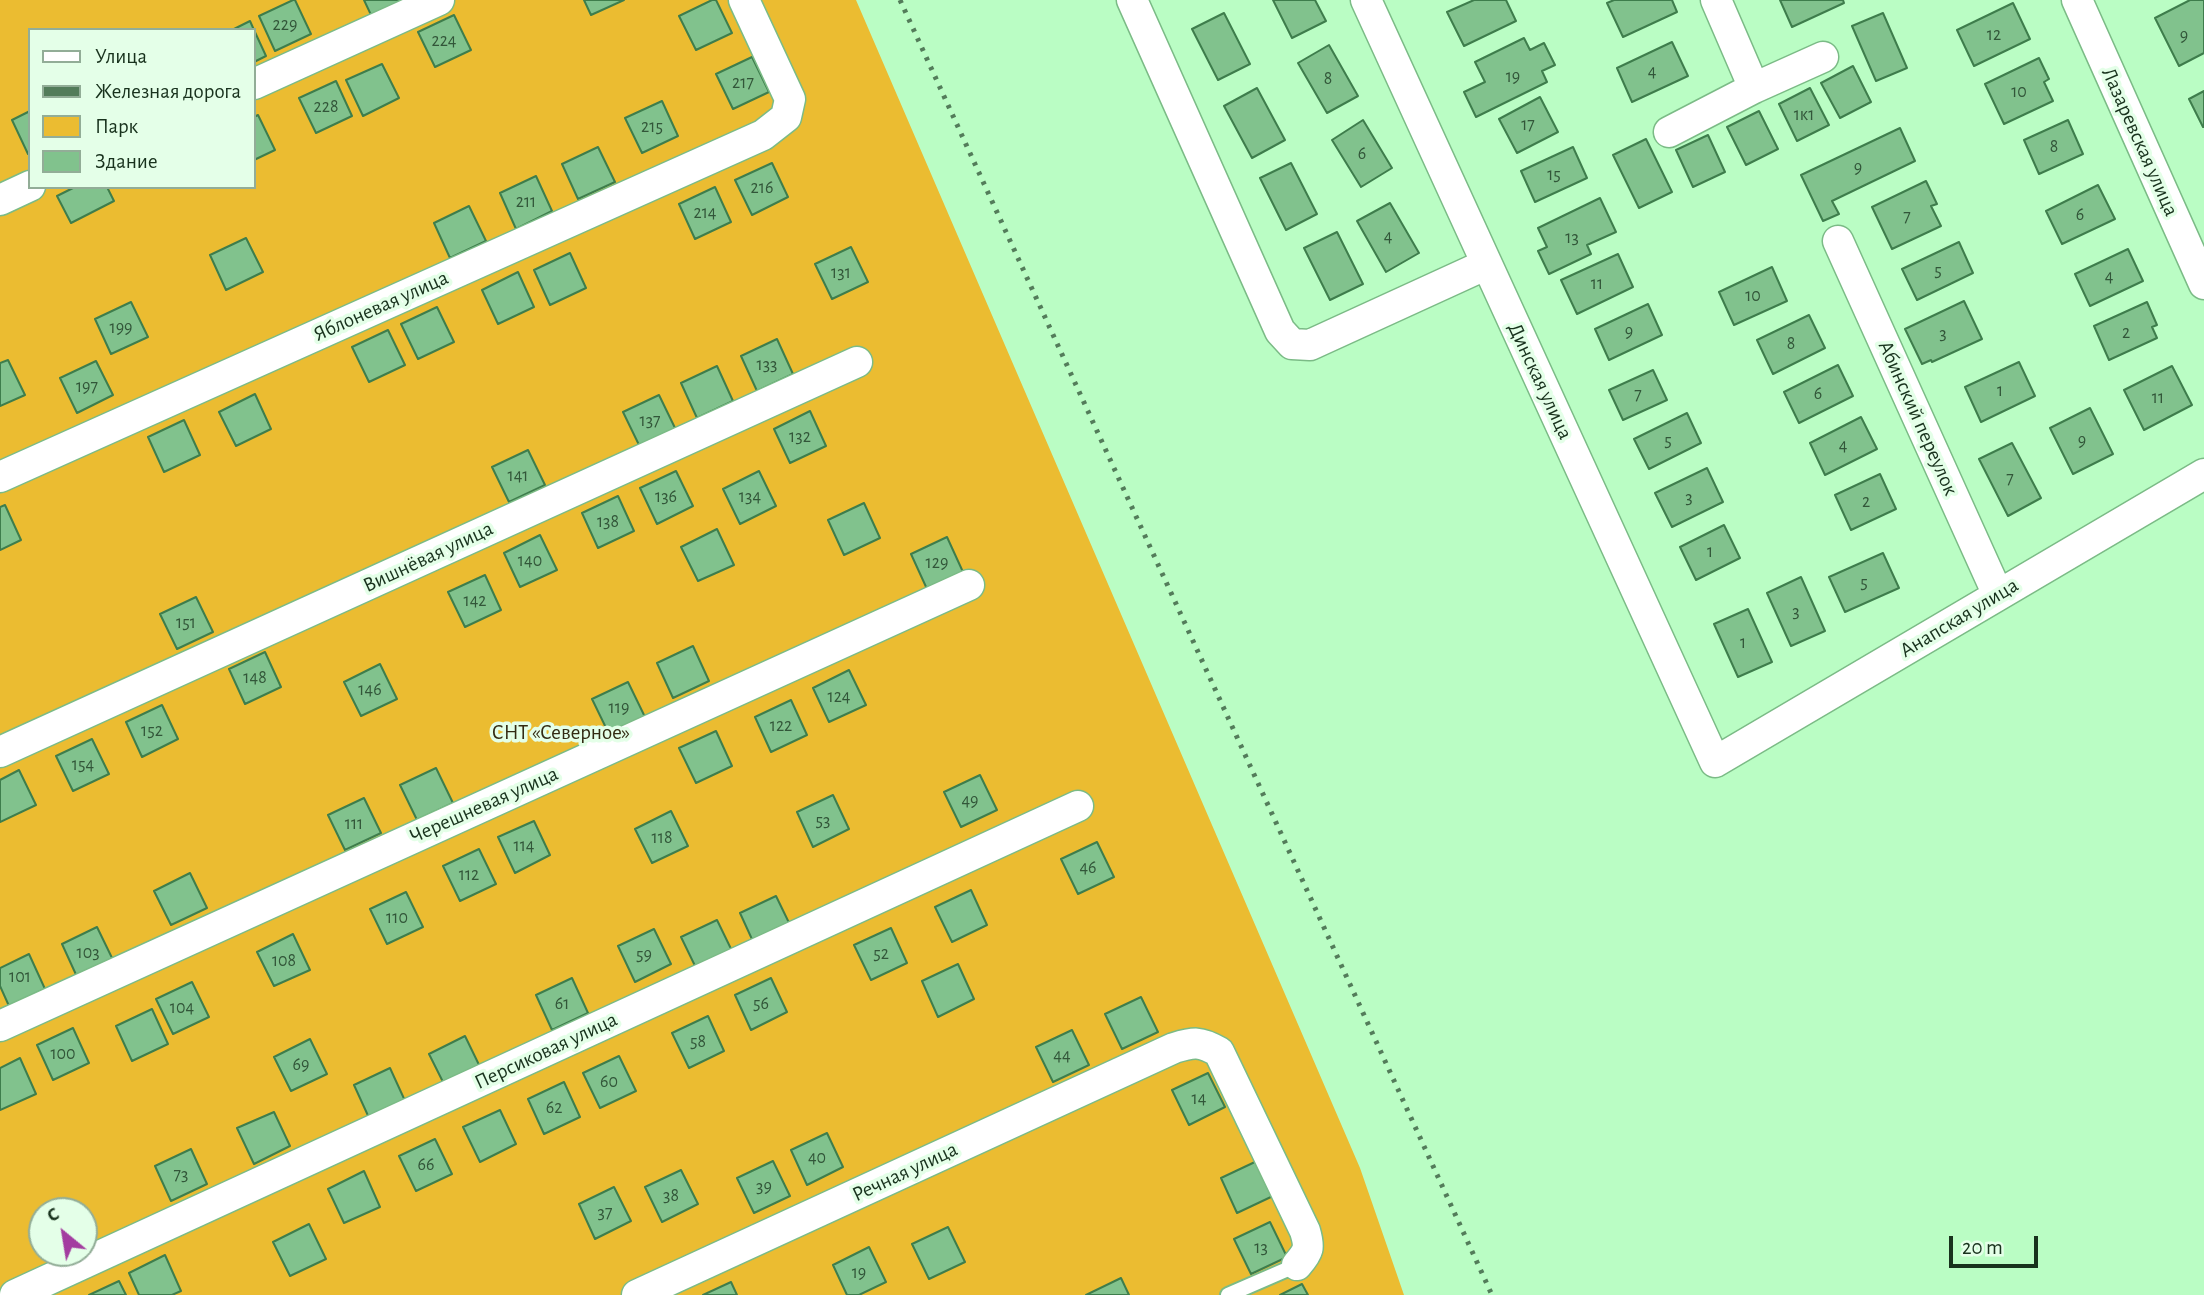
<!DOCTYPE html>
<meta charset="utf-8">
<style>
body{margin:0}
#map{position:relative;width:2204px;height:1295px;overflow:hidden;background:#bafdc4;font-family:"Alegreya Sans",sans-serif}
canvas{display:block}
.legend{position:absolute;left:28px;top:28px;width:228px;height:161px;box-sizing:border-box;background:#e4ffe8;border:2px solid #92ad97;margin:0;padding:9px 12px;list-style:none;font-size:21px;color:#18321d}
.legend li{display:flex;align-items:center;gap:14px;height:35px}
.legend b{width:35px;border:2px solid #92ad97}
.north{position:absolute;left:28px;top:1197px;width:70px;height:70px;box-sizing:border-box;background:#e4ffe8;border:2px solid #92ad97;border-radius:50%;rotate:330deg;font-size:19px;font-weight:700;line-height:28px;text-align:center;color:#18321d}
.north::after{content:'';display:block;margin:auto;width:24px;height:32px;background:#a33da0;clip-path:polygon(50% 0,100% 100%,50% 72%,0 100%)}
.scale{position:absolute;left:1949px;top:1236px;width:89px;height:32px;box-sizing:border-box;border:4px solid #18321d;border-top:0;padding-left:9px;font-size:21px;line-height:24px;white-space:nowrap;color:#18321d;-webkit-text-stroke:5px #e4ffe8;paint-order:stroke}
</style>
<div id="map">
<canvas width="2204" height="1295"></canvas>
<ul class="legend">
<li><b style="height:9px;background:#fff"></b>Улица</li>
<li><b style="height:9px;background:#537c5a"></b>Железная дорога</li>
<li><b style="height:19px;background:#ebbc31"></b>Парк</li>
<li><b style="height:19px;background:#81c28d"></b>Здание</li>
</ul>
<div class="north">С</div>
<div class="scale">20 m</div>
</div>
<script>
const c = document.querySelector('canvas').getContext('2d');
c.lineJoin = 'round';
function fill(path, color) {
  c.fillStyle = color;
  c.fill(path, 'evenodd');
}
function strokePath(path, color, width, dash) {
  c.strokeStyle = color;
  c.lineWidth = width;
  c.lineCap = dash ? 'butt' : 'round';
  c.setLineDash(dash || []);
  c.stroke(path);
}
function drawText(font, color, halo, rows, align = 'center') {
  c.font = font + ' "Alegreya Sans",sans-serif';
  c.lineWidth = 7;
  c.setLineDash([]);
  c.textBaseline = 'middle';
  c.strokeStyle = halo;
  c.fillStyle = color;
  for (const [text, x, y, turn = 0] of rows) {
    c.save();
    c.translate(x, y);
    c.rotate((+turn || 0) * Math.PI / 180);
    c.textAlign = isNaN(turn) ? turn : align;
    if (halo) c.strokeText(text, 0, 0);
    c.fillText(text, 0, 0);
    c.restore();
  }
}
fill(new Path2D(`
 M0,0H856L1360,1168L1404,1295H0ZM30,30H254V187H30ZM42,1211H84V1253H42Z`), '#ebbc31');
const building = new Path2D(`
 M293,0H295L311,34L275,51L259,16Z
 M364,0H407L372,17Z
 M584,0H624L591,15Z
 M712,0H716L732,33L696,50L679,16Z
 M1273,0H1315L1326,21L1292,38Z
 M1474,0H1506L1516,21L1464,46L1447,12Z
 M1614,0H1672L1677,12L1623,37L1607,3Z
 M1780,0H1843L1844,3L1792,27Z
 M2190,0H2204V53L2179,66L2155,18Z
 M2013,3L2030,39L1974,66L1957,30Z
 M1224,13L1250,64L1218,80L1192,29Z
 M1883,13L1907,68L1876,81L1852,26Z
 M454,15L471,50L435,67L418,32Z
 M250,21L254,30H232Z
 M254,30L266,56L254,62Z
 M1524,38L1530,50L1544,43L1555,65L1542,71L1547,82L1476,117L1464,92L1485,82L1475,62Z
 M1672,42L1688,76L1632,102L1617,68Z
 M1329,45L1358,96L1327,113L1298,63Z
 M752,57L769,92L733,109L716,74Z
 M2039,58L2049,79L2044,82L2053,101L2004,124L1985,84Z
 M382,64L399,98L363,116L346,80Z
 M1853,66L1871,102L1840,118L1821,83Z
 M336,81L352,116L316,133L299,98Z
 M1257,88L1285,140L1252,158L1224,106Z
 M1810,88L1829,125L1797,141L1779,104Z
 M2204,91V127H2203L2189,99Z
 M1540,97L1558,132L1517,153L1499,119Z
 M662,101L678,136L642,153L625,118Z
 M30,111V154H28L12,120Z
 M1759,111L1778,149L1746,165L1727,127Z
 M258,115L275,150L254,160V117Z
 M1363,120L1392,168L1361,187L1332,140Z
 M2068,120L2083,154L2039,174L2024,140Z
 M1900,128L1915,161L1832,201L1839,214L1823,221L1801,175Z
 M1708,135L1725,172L1693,187L1676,150Z
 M1646,139L1672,192L1639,208L1613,155Z
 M598,147L615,182L578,199L562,164Z
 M1573,147L1587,178L1535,202L1521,171Z
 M772,163L788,197L752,215L735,180Z
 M1291,163L1317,214L1286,230L1260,178Z
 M536,176L552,211L516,229L500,193Z
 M1926,181L1937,204L1931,206L1941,226L1892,249L1872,207Z
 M2098,185L2115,219L2062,244L2046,211Z
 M75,187H107L114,201L71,223L57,196Z
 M715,187L731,222L695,239L679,204Z
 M1600,198L1616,232L1587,245L1591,254L1549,274L1538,251L1547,247L1538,228Z
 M1390,203L1419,253L1386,272L1357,221Z
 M469,206L486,241L450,258L434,223Z
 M1337,232L1363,284L1330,300L1304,248Z
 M246,238L263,272L226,290L210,255Z
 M1959,242L1973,273L1917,300L1902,269Z
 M851,247L868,282L832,299L815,264Z
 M2128,249L2143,281L2090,306L2075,274Z
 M570,253L586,288L550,305L534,270Z
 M1618,254L1633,287L1577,314L1561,280Z
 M1772,267L1787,301L1734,325L1719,292Z
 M518,272L534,307L498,324L482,290Z
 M1964,301L1982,339L1932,362L1931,360L1922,364L1905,329Z
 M131,302L148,337L111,354L95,319Z
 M2147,302L2157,325L2152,327L2157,338L2109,360L2094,326Z
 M1648,304L1662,335L1609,360L1595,329Z
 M437,307L454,342L418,359L401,324Z
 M1809,315L1825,348L1773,374L1757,340Z
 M388,330L405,365L369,382L352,347Z
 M777,339L793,374L757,391L741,356Z
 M8,360L25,395L0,406V363Z
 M96,361L113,395L77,413L60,378Z
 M2019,362L2035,396L1981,422L1965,387Z
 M1838,365L1853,396L1799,423L1784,392Z
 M717,366L733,401L697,418L681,383Z
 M2172,366L2192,405L2144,430L2124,390Z
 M1653,370L1667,400L1623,420L1609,390Z
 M255,394L271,429L236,446L219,412Z
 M659,395L676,430L640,447L623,412Z
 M2090,408L2113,454L2073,474L2050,428Z
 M810,411L826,446L790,463L774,429Z
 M1687,413L1701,443L1649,469L1634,439Z
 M1861,417L1877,449L1825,475L1810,443Z
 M184,420L200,455L164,472L148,437Z
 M2012,443L2041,498L2008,516L1979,459Z
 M528,450L545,485L509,502L492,467Z
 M1707,468L1723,502L1672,527L1655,493Z
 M676,471L693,506L657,524L640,488Z
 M759,471L776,506L740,524L723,489Z
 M1880,474L1896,509L1851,530L1835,495Z
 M618,496L634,531L598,548L582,513Z
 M864,503L880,538L844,555L828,520Z
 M5,505L21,540L0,550V507Z
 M1724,525L1740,558L1696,580L1680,547Z
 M717,529L734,565L698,581L681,547Z
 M540,535L557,570L520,587L504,553Z
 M947,537L963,572L927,589L911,554Z
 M1883,553L1899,588L1845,612L1829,577Z
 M485,575L501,610L465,627L448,592Z
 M1801,577L1825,631L1791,646L1767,593Z
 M196,597L213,632L177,649L160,614Z
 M1748,609L1772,662L1738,677L1714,624Z
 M693,646L709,681L673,698L657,663Z
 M265,652L281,687L245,704L229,669Z
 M380,664L397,699L361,716L344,682Z
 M849,670L866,705L829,722L813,688Z
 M628,682L645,717L609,734L592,699Z
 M791,700L807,735L771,752L755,717Z
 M162,705L178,739L142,757L126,722Z
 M716,731L732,766L696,783L679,748Z
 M92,739L109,774L73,791L56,756Z
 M436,768L453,803L417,820L400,785Z
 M19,770L36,805L0,822V780Z
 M980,775L997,810L961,827L944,792Z
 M833,795L849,829L813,847L797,812Z
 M364,798L381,833L345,850L328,815Z
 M671,811L688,846L652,863L635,829Z
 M534,821L550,855L515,873L498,837Z
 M1097,842L1114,877L1078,894L1061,859Z
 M479,849L496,884L460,901L443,866Z
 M190,873L207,908L171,925L154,891Z
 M971,890L987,925L952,942L935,907Z
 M406,892L423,927L387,944L370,909Z
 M776,896L793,931L756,948L740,913Z
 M717,920L734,955L698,972L681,937Z
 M97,927L114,962L78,979L62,944Z
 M891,928L907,963L871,980L854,945Z
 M654,929L671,964L635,982L618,946Z
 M293,934L310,970L274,986L257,952Z
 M29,954L45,989L9,1006L0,986V968Z
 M958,964L974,999L938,1017L922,981Z
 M572,978L588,1013L552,1030L536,995Z
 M771,978L787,1012L751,1030L735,995Z
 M192,982L209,1017L173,1034L156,999Z
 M1141,997L1158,1032L1122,1049L1105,1014Z
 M152,1009L168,1044L132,1061L116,1026Z
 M708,1016L724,1051L689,1068L672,1033Z
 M73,1028L89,1063L53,1080L37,1045Z
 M1072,1030L1089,1065L1053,1082L1036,1047Z
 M465,1036L482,1071L446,1088L429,1054Z
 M310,1039L327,1074L291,1091L274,1057Z
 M619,1056L636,1091L600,1108L583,1073Z
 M20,1058L36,1094L0,1110V1068Z
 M390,1068L406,1103L370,1120L354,1085Z
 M1208,1073L1225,1107L1189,1125L1172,1090Z
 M564,1082L580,1117L544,1134L528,1099Z
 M500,1110L516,1144L480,1162L463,1127Z
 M274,1112L290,1146L254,1164L237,1128Z
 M827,1133L843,1167L807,1185L791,1150Z
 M435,1139L452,1174L416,1191L399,1156Z
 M191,1149L207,1184L171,1201L155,1166Z
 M773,1161L790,1196L754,1213L737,1178Z
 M1257,1161L1273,1196L1237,1213L1221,1178Z
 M681,1170L698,1204L662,1222L645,1187Z
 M364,1171L380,1207L344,1223L328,1189Z
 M614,1187L631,1221L595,1239L579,1204Z
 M1270,1222L1287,1257L1251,1274L1234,1239Z
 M309,1224L326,1259L290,1276L273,1242Z
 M948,1227L965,1262L929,1279L912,1244Z
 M869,1247L886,1282L859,1295H847L833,1265Z
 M165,1255L181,1291L172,1295H139L129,1273Z
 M1121,1278L1129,1295H1086Z
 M119,1281L126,1295H89Z
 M731,1282L737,1295H703Z
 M1302,1284L1308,1295H1280Z`);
fill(building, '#81c28d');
strokePath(building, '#3e7d4c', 2);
const lane = new Path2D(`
 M1228,1295L1297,1265`);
const street = new Path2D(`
 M1132,0L1280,331L1292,344L1310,345L1487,264
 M1366,0L1715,762L2204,474
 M2077,0L2204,284
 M254,84L439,0
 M1754,88L1823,57
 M1669,132L1754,88L1716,0
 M0,200L30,186
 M1838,241L1998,595
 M0,477L763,135L786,117L790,99L744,0
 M0,752L857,362
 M0,1026L969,585
 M15,1295L1078,806
 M637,1295L1174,1048C1194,1042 1200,1041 1219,1052L1305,1231C1310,1248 1309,1251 1297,1265`);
strokePath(lane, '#7bbb86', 18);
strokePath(street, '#7bbb86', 33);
strokePath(lane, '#fff', 14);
strokePath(street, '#fff', 30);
strokePath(new Path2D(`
 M900,0L1492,1295`), '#537c5a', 5, [3.5, 7]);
drawText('18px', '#325639', null, [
 ["229",285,25],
 ["12",1994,35],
 ["9",2184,36],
 ["224",444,41],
 ["4",1652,72],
 ["19",1513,77],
 ["8",1328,79],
 ["217",743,83],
 ["10",2019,92],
 ["228",326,107],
 ["1к1",1804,115],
 ["17",1528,125],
 ["215",652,127],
 ["8",2054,147],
 ["6",1362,154],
 ["9",1858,168],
 ["15",1554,175],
 ["216",762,188],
 ["211",526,202],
 ["214",705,213],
 ["6",2080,215],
 ["7",1907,217],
 ["4",1388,237],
 ["13",1572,238],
 ["5",1938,271],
 ["131",841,273],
 ["4",2109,277],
 ["11",1597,284],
 ["10",1753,296],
 ["199",121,328],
 ["9",1629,332],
 ["2",2126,333],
 ["3",1943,334],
 ["8",1791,344],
 ["133",767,365],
 ["197",87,387],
 ["1",2000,391],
 ["6",1818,394],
 ["7",1638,395],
 ["11",2158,398],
 ["137",650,421],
 ["132",800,437],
 ["5",1668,441],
 ["9",2082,441],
 ["4",1843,446],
 ["141",518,476],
 ["7",2010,479],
 ["136",666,497],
 ["134",750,497],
 ["3",1689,498],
 ["2",1866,502],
 ["138",608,522],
 ["1",1710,552],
 ["140",530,561],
 ["129",937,563],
 ["5",1864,583],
 ["142",475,601],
 ["3",1796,612],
 ["151",186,623],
 ["1",1743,643],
 ["148",255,678],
 ["146",370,690],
 ["124",839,697],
 ["119",619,708],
 ["122",781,726],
 ["152",152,731],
 ["154",83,765],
 ["49",970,801],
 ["53",823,821],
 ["111",354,824],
 ["118",662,838],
 ["114",524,846],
 ["46",1088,868],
 ["112",469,875],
 ["110",397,918],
 ["103",88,953],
 ["52",881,954],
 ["59",644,955],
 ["108",284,961],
 ["101",20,977],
 ["61",562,1004],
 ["56",761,1004],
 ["104",182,1008],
 ["58",698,1042],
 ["100",63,1054],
 ["44",1062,1056],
 ["69",301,1065],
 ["60",609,1082],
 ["14",1199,1099],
 ["62",554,1108],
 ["40",817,1158],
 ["66",426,1165],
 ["73",181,1175],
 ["39",764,1187],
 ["38",671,1196],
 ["37",605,1213],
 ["13",1261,1248],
 ["19",859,1273]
]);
drawText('21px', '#18321d', '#e4ffe8', [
 ["Лазаревская улица",2140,142,66],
 ["Яблоневая улица",381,306,-24],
 ["Динская улица",1540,381,65],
 ["Абинский переулок",1918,418,66],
 ["Вишнёвая улица",428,557,-25],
 ["Анапская улица",1959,618,-31],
 ["Черешневая улица",484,805,-24],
 ["Персиковая улица",546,1051,-25],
 ["Речная улица",905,1172,-25]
]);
drawText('21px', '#322a12', '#e4ffe8', [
 ["СНТ «Северное»",561,733]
]);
</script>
